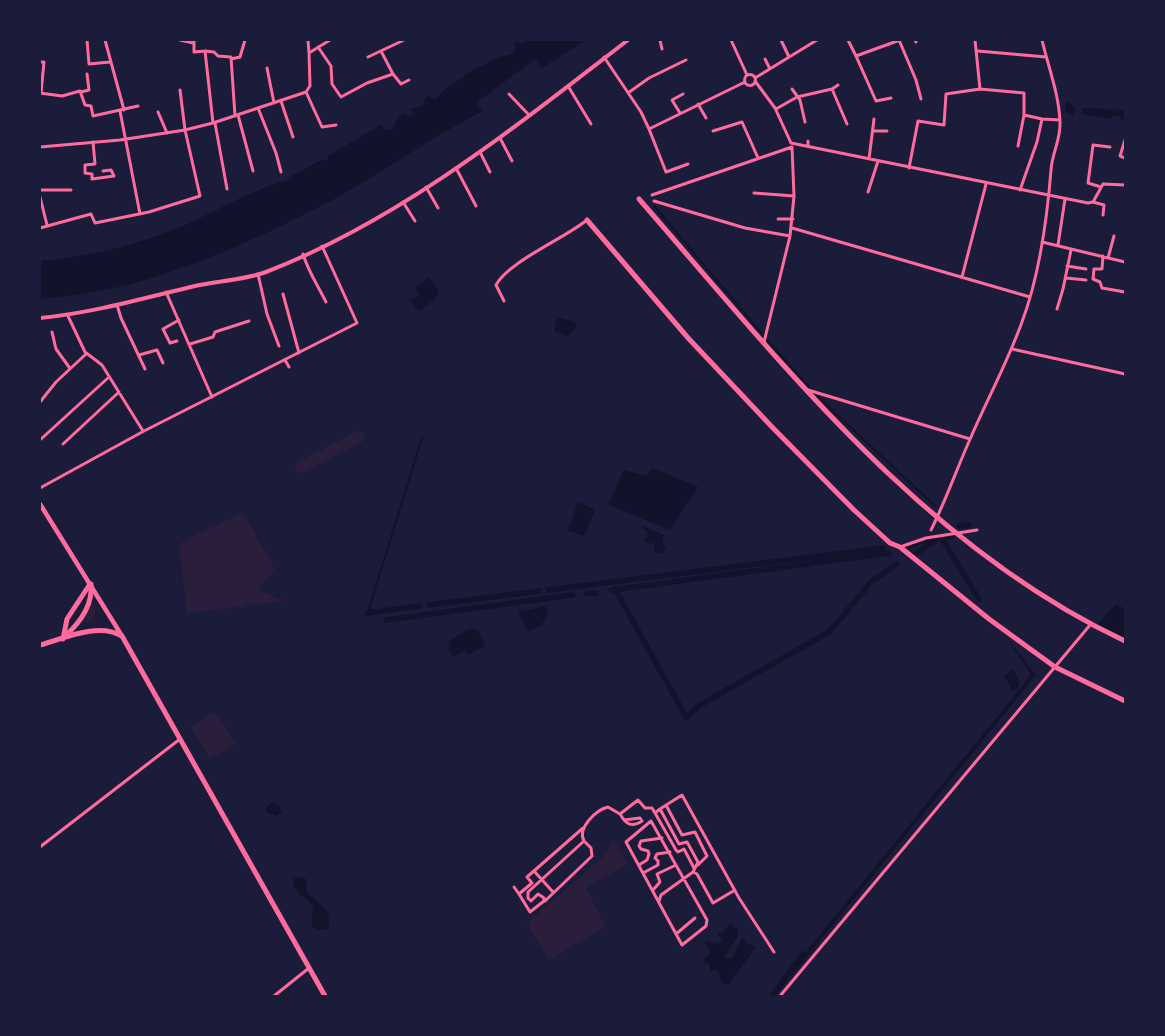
<!DOCTYPE html>
<style>
body{margin:0}
#map{position:relative;width:1165px;height:1036px;overflow:hidden;background:#1b1b3a;font-family:Inter,sans-serif}
canvas{display:block}
.frame{position:absolute;inset:0;border:41px solid #1b1b3a;pointer-events:none}
</style>
<div id="map">
<canvas width="1165" height="1036"></canvas>
<div class="frame"></div>
</div>
<script>
const c = document.querySelector('canvas').getContext('2d');
c.lineJoin = 'round';
function fill(path, color) {
  c.fillStyle = color;
  c.fill(path, 'evenodd');
}
function strokePath(path, color, width, dash) {
  c.strokeStyle = color;
  c.lineWidth = width;
  c.lineCap = dash ? 'butt' : 'round';
  c.setLineDash(dash || []);
  c.stroke(path);
}
fill(new Path2D(`
 M358,431L362,432L365,437L362,442L302,473H298L295,468L296,463Z
 M243,513L275,569L259,590L285,601L254,605L247,603L246,606L187,613L179,544C199,531 222,524 243,513Z
 M92,603C98,610 95,616 90,622L84,623Z
 M214,712L236,744L217,757L214,754L209,758L191,727Z
 M614,840L629,864L586,887L606,927L548,960L527,923L601,859Z`), '#2a1e3b');
fill(new Path2D(`
 M514,40L520,44L526,40H586L542,68L535,59L476,103L483,111C433,136 388,169 340,196C273,232 178,276 104,290C83,294 61,297 40,299V261C86,257 134,246 176,229C215,213 251,189 292,179L291,176L322,160H327L328,156L382,124L384,129L392,130L398,117L405,113L410,116L413,113L411,109L424,105L425,98L428,96L435,99C439,97 439,94 443,91C464,75 489,59 514,53L516,45Z
 M1066,101L1075,107L1074,114L1070,115L1065,109Z
 M1083,108L1122,110L1125,112V120L1121,119L1120,116H1113L1111,119L1081,114Z
 M429,278L439,292C435,301 425,306 419,311L410,300L419,296L416,287Z
 M557,317L575,322L576,326L568,336L554,331Z
 M653,468L698,487L670,530L608,505L624,470L646,476Z
 M578,502L595,510L584,536L568,531Z
 M643,526L664,535L662,543L666,547L662,554L652,552L654,551L655,544L644,542L648,533L642,528Z
 M1116,604L1125,609V641L1095,627Z
 M546,606L548,615L541,625L528,632L518,612Z
 M468,629L478,630L485,646L468,655L465,650L454,657L448,650L451,646L448,642Z
 M1009,641L1036,675L775,996H769L802,951L805,953L1031,675Z
 M1013,669L1020,683L1016,690L1012,692L1005,676Z
 M273,802L278,805L282,812L276,816L265,811L266,807Z
 M299,876L306,879L307,893C317,901 332,911 329,926L325,930L317,929L312,926L313,905L298,893L293,885L294,879Z
 M731,923L738,930L737,938L724,957L732,959L742,938L745,939L746,944H750L755,948L729,985L723,984L717,970L711,971L708,963L702,964L705,962L703,959L711,953L704,943L709,940L713,944L720,943L722,941L717,933L722,932Z`), '#12122b');
strokePath(new Path2D(`
 M654,206L764,336
 M768,341L809,387
 M817,396L935,506
 M367,615L422,438`), '#12122b', 2);
strokePath(new Path2D(`
 M959,526L968,525
 M941,537L979,599
 M906,547L929,539L934,541L940,537L952,536
 M914,555L934,541
 M615,589L686,717L700,705L829,632L872,581L897,564
 M548,590L883,548
 M611,590L889,553
 M587,594L596,593
 M429,605L540,591
 M368,613L420,606
 M386,620L573,595`), '#12122b', 5.5);
strokePath(new Path2D(`
 M87,40L89,64L110,62
 M105,40L124,110
 M180,40L193,43
 M194,40V52L205,51
 M308,40L309,53
 M660,40L662,49
 M731,40L747,75
 M781,40L789,57
 M848,40L856,56L900,40
 M899,40L916,80L921,99
 M915,40L916,42
 M318,47L331,66L332,84L341,97L367,83L393,74L381,51
 M978,51L1046,57
 M856,56L876,101L891,98
 M368,57L404,40
 M604,57L641,112L649,129L745,82
 M231,59L240,57L245,40
 M765,59L769,67
 M40,62H44L41,93
 M267,68L274,103
 M393,74L401,84L409,80
 M744.5 80a5.5 5.5 0 1 1 11 0a5.5 5.5 0 1 1-11 0Z
 M755,78L817,40
 M755,81L775,108L791,143L1088,203L1093,202L1103,184L1125,185
 M568,86L591,124
 M792,89L800,100L805,122
 M832,89L838,85
 M980,89L1024,93V115L1042,119L1037,142L1020,190
 M81,92L89,90L87,74
 M306,92L322,127L336,125
 M40,93L62,96L80,91L85,105L91,106L93,116L138,106
 M628,93L649,78L686,60
 M509,94L529,115
 M281,101L293,137
 M698,104L706,118
 M258,108L276,153L281,172
 M776,109L797,97L832,89L847,124
 M120,111L140,214
 M158,112L167,133
 M680,113L672,100L683,94
 M238,115L253,171
 M1042,119L1060,120
 M213,123L205,51L214,52L218,56L231,57L235,116
 M215,123L227,189
 M649,129L666,172L688,164
 M713,131L742,122L758,158
 M874,131H887
 M500,138L512,161
 M1125,140L1120,156L1125,158
 M93,142L95,164L85,165V173L92,174V179L114,176L111,170L103,171
 M808,146V141
 M1018,146L1024,115
 M40,147L120,140L185,130L213,123L306,92L310,86L309,53L330,40
 M480,152L490,172
 M869,159L874,119
 M456,168L476,206
 M909,168L918,121L944,125L946,94L980,89L975,40
 M426,187L438,208
 M1101,187L1088,183L1093,145L1110,147
 M40,190H71
 M868,192L878,161
 M754,193L794,196
 M652,195L792,147
 M40,197L47,225
 M654,201L745,228L790,236L764,342
 M403,202L415,221
 M1093,202L1104,205L1103,215
 M778,219H793
 M40,228L91,214L95,223L149,212L200,196L185,130L180,90
 M792,228L1030,297
 M790,236L794,196L792,147
 M1042,242L1125,262
 M1058,245L1065,199
 M303,254C308,271 318,286 326,302
 M1103,256L1102,269H1094L1093,279L1100,282L1102,288L1125,292
 M1108,258L1114,236
 M1067,266L1086,269
 M258,274L267,314L279,346
 M962,277L986,184
 M1066,278L1086,280
 M166,292L212,397
 M283,294L299,353
 M504,301L496,285C508,262 565,238 587,220
 M117,305L121,318L145,369
 M1057,309L1063,289L1071,250
 M68,316L85,352L102,365L143,431
 M52,332L56,349L69,367
 M177,341L170,343L163,329L179,320
 M190,344L213,337L215,332L249,321
 M1012,349L1125,374
 M139,355L157,350L163,363
 M285,360L289,367
 M808,390L970,439
 M40,402L56,382L86,354
 M40,440L109,377
 M63,444L119,392
 M40,488L144,431L357,323L322,246
 M931,530C946,500 957,468 971,437C988,398 1008,361 1022,322C1040,274 1047,220 1051,170C1052,153 1061,139 1060,122C1059,94 1048,66 1042,40
 M900,547L926,538L977,530
 M666,805L682,835L695,832L707,856L698,865
 M660,809L655,813L676,850L678,852L684,849L694,868
 M620,814C626,824 631,828 642,821L640,818L624,820
 M651,821L707,920L706,926L682,945L626,842Z
 M583,828L527,877L532,883L519,894L530,912L544,901V898L538,894L531,901L528,898V892L584,841C577,828 596,810 608,807L620,814L638,800L645,808H652L655,813
 M40,847L180,739
 M639,865L647,860L649,854L648,851L641,849L639,846L641,841L662,838
 M534,871L553,892
 M693,872L698,862L687,842L679,844L660,809L682,795L739,898L774,952
 M643,873L658,865V861L655,858L657,854L670,852
 M514,887L519,894
 M653,890L660,882L657,874L676,865
 M545,901L592,856L591,848L584,841
 M659,901L661,895L693,872L697,874L713,903L735,890
 M676,934L695,918
 M274,996L309,968
 M780,996L1090,625`), '#ff6b9d', 3);
strokePath(new Path2D(`
 M40,318C93,313 144,298 195,286C218,281 244,280 266,272C400,220 515,127 628,40`), '#ff6b9d', 4);
strokePath(new Path2D(`
 M40,504L122,636`), '#ff6b9d', 4.5);
strokePath(new Path2D(`
 M639,199C782,363 923,546 1125,641
 M587,220L689,339L773,428L854,510L890,543L900,547L989,619L1055,667L1125,701
 M64,637C80,623 93,606 91,584
 M63,639L67,619L90,584
 M40,645C65,638 98,622 122,636L325,996`), '#ff6b9d', 5);
</script>
